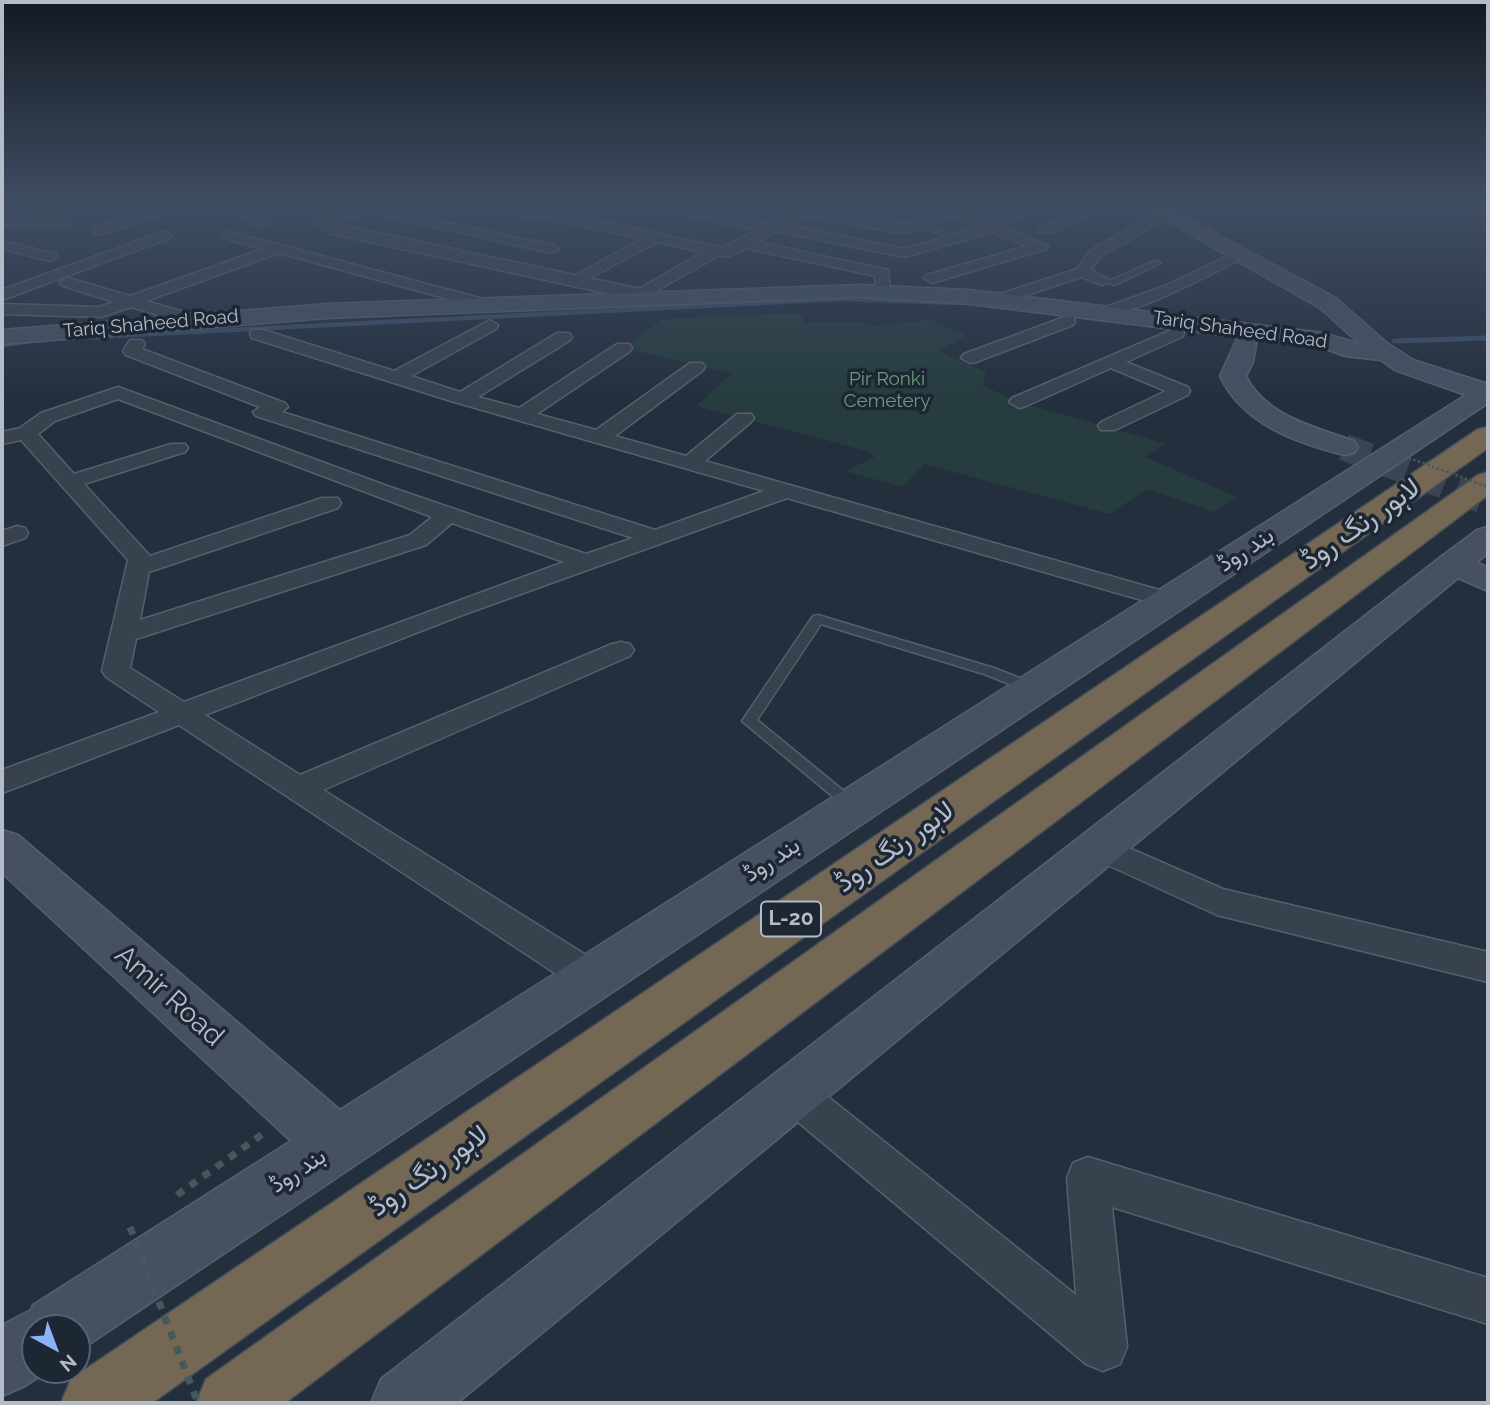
<!DOCTYPE html>
<meta charset="utf-8">
<style>
body{margin:0}
#map{position:relative;width:1490px;height:1405px;overflow:hidden;background:#242f3e;font-family:Raleway,sans-serif}
canvas{display:block}
.frame{position:absolute;inset:0;border:4px solid #b4bcc9;pointer-events:none}
.north{position:absolute;left:21px;top:1314px;width:70px;height:70px;box-sizing:border-box;background:#1d2633;border:2px solid #59626f;border-radius:50%;rotate:139deg;font-size:19px;font-weight:700;line-height:28px;text-align:center;color:#b4bcc9}
.north::after{content:'';display:block;margin:auto;width:24px;height:32px;background:#8ab4f8;clip-path:polygon(50% 0,100% 100%,50% 72%,0 100%)}
</style>
<div id="map">
<canvas width="1490" height="1405"></canvas>
<div class="frame"></div>
<div class="north">N</div>
</div>
<script>
const c = document.querySelector('canvas').getContext('2d');
c.lineJoin = 'round';
function fill(path, color) {
  c.fillStyle = color;
  c.fill(path, 'evenodd');
}
function strokePath(path, color, width, dash) {
  c.strokeStyle = color;
  c.lineWidth = width;
  c.lineCap = dash ? 'butt' : 'round';
  c.setLineDash(dash || []);
  c.stroke(path);
}
function drawText(font, color, halo, rows, align = 'center') {
  c.font = font + ' Raleway,Vazirmatn,sans-serif';
  c.lineWidth = 7;
  c.setLineDash([]);
  c.textBaseline = 'middle';
  c.strokeStyle = halo;
  c.fillStyle = color;
  for (const [text, x, y, turn = 0] of rows) {
    c.save();
    c.translate(x, y);
    c.rotate((+turn || 0) * Math.PI / 180);
    c.textAlign = isNaN(turn) ? turn : align;
    if (halo) c.strokeText(text, 0, 0);
    c.fillText(text, 0, 0);
    c.restore();
  }
}
fill(new Path2D(`
 M799,313L805,323L859,321L872,326L929,320L967,335L939,352L986,372L983,386L1019,402L1166,444L1145,457L1237,497L1214,512L1147,489L1110,514L924,464L903,487L845,471L875,457L863,450L696,406L732,373L623,348L663,319Z`), '#263c3f');
strokePath(new Path2D(`
 M92,337L841,299L963,303
 M1480,338H1488`), '#394c67', 4.5);
strokePath(new Path2D(`
 M92,337H102
 M1394,341L1488,338
 M2,345L30,341`), '#394c67', 5);
strokePath(new Path2D(`
 M1344,447L1488,502`), '#3a4453', 27, [27, 13]);
const service = new Path2D(`
 M915,223H919L960,239L954,240L915,225Z
 M1154,261L1161,263L1115,285L1098,280L1102,278L1111,280Z
 M818,615L994,668L1037,685L1039,688L1032,693L1027,691L984,674L821,624L757,720L862,806L859,810H849L742,721L813,616Z`);
const minor = new Path2D(`
 M48,205H64L44,218L71,220V226H2V218H25Z
 M167,205H187L104,234H94L92,231L94,228Z
 M221,205H237L269,223L262,227L257,226Z
 M363,205L552,245L559,249L552,253L368,212L325,225L318,221Z
 M484,205H508L531,210L537,207L723,248L757,230L658,209L652,205H677L768,224L791,213L781,211L782,205L869,219L896,205H912L884,222C919,228 942,205 975,205L965,212L992,223L1025,205H1041L1004,227L1048,246L1046,249L932,283L924,278L927,275L1027,246L993,232L904,257L777,231L757,242L888,270L890,292L882,297L876,295L875,276L746,248L730,256H718L638,301L632,299L630,296L632,293L703,252L657,242L577,285L572,283L569,280L572,277L642,239L535,215L529,218ZM806,216L902,233L954,217L980,227L904,249L789,225Z
 M1097,205H1115L1049,233H1039L1037,230Z
 M1157,214L1162,215V221L1101,256L1091,270L1110,280L1107,283L1102,285L1081,277L997,305L989,300L991,297L1077,269L1091,250Z
 M165,231L172,235L170,238L2,300V290Z
 M228,231L498,303L500,306L492,311L279,253L146,301L198,316L200,320L192,325L131,307L101,317L2,314V304L99,307L114,302L63,286L60,283L63,280L68,278L130,296L263,249L223,238L221,235Z
 M2,241L56,254L58,257L51,261L2,249Z
 M1232,254L1237,255L1239,258L1237,261C1213,273 1123,321 1100,315L1098,312L1100,309L1165,286Z
 M1067,316L1073,317L1075,321L1073,325L976,362L970,363L961,358L964,354Z
 M490,320L498,325L496,329L411,376L460,392L557,333H569L572,337L569,341L478,397L519,408L617,344H629L632,348L629,352L537,414L596,430L690,363H702L705,367L702,371L615,436L686,456L737,414H751L754,418L751,422L705,461L1177,595L1180,600L1177,605L1168,607L1159,605L787,498L457,617L205,715L300,775L612,644L621,642L630,644L634,650L630,656L323,790L605,967L610,978L605,989L592,994L579,989L179,725L2,793V770L159,712L106,677L102,671L128,560L21,440L2,444V432L20,428L41,413L118,387L390,487L586,554L633,538L256,416L253,412L260,407L126,355L123,351L130,340H142L145,344L142,349L285,403L288,407L282,412L655,530L764,491L451,401L252,338L250,334L252,330H264L394,371ZM118,399L432,517L410,535L140,620L149,572L338,508L341,503L338,498H322L150,556L84,484L185,452L188,448L185,444H171L74,474L38,434L55,421ZM452,523L564,562L184,702L130,668L136,639L426,545Z
 M1176,328L1182,329L1184,333L1182,337L1126,362L1188,387L1190,391L1188,395L1115,430H1101L1098,426L1101,422L1166,391L1111,368L1026,406L1019,408L1009,402L1012,398Z
 M17,526L25,528L28,533L25,538L2,546V531Z
 M1099,835L1223,889L1488,952V982L1217,915L1088,856L1083,847L1088,838Z
 M793,1074L807,1080L1076,1295L1067,1178L1073,1163L1088,1157L1488,1278V1324L1112,1207L1127,1347L1120,1364L1103,1371L1086,1364L779,1106L773,1093L779,1080Z`);
const tertiary = new Path2D(`
 M305,205H323L334,222L340,225L636,288L643,290L648,298L645,302L638,304L628,298L329,233C318,227 312,215 305,205Z`);
const secondary = new Path2D(`
 M1139,205H1162L1336,298L1387,343L1413,360L1488,384V403L79,1351L77,1328H35V1370H49L25,1386L2,1396V1325L31,1310L33,1305L291,1141L2,873V830L18,835L340,1110L1466,395L1395,370L1381,360L1345,356L1318,346L1257,339L1253,362L1246,376C1265,416 1315,427 1354,441L1358,447L1354,453L1344,455C1296,443 1242,424 1220,376L1238,337L970,304L860,297L327,318L2,344V330L327,304L860,285L970,290L1323,333L1360,344L1320,308Z
 M1488,527V553L1477,562L1488,568V591L1458,578L457,1403H371L381,1379L1442,556L1477,530Z`);
const motorway = new Path2D(`
 M1488,427V448L152,1403H61L71,1379L1478,429Z
 M1488,472V495L285,1403H196L206,1379L1478,475Z`);
strokePath(service, '#565f6c', 3);
strokePath(minor, '#565f6c', 3);
strokePath(tertiary, '#565f6c', 3);
strokePath(secondary, '#565f6c', 3);
strokePath(motorway, '#434c59', 3);
strokePath(new Path2D(`
 M177,1195L264,1133`), '#44595c', 7, [8, 8]);
fill(service, '#38414e');
fill(minor, '#38414e');
fill(tertiary, '#38414e');
fill(secondary, '#465061');
fill(motorway, '#746855');
strokePath(new Path2D(`
 M1385,449L1488,487`), '#44595c', 2.5, [2.5, 2.5]);
strokePath(new Path2D(`
 M130,1227L198,1403`), '#44595c', 7, [8, 8]);
const sky = c.createLinearGradient(0, 0, 0, 402);
sky.addColorStop(0, '#141a22');
sky.addColorStop(0.51, '#3f4d63');
sky.addColorStop(1, '#3f4d6300');
c.fillStyle = sky;
c.fillRect(0, 0, 1490, 402);
drawText('19px', '#b4bcc9', '#1d2633', [
 ["Tariq Shaheed Road",151,324,-5],
 ["Tariq Shaheed Road",1240,330,8]
]);
drawText('19px', '#6b9a76', '#1d2633', [
 ["Pir Ronki",887,379],
 ["Cemetery",887,401]
]);
for (const [x, y, w] of [
 [791,919,60]
]) {
  const box = new Path2D();
  box.roundRect(x - w / 2, y - 17.5, w, 35, 5);
  c.fillStyle = '#1d2633';
  c.fill(box);
  strokePath(box, '#b4bcc9', 2);
}
drawText('bold 21px', '#b4bcc9', null, [
 ["L-20",791,919]
]);
drawText('23px', '#b4bcc9', '#1d2633', [
 ["بند روڈ",1246,550,-33],
 ["بند روڈ",772,860,-33],
 ["بند روڈ",298,1171,-33]
]);
drawText('28px', '#b4bcc9', '#1d2633', [
 ["لاہور رنگ روڈ",1361,524,-35],
 ["لاہور رنگ روڈ",895,847,-35],
 ["Amir Road",169,996,42],
 ["لاہور رنگ روڈ",429,1171,-35]
]);
</script>
